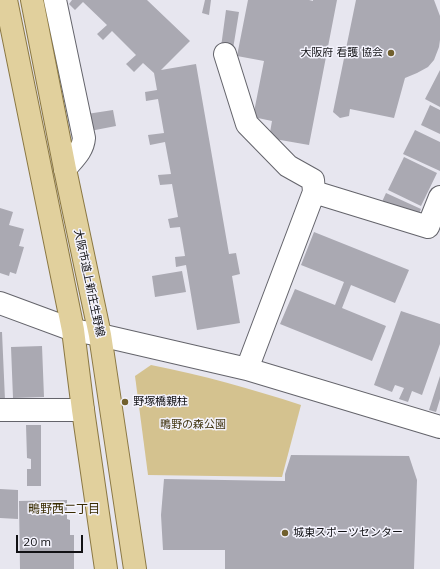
<!DOCTYPE html>
<meta charset="utf-8">
<style>
body{margin:0}
#map{position:relative;width:440px;height:569px;overflow:hidden;background:#e7e6ef;font-family:Mulish,sans-serif}
canvas{display:block}
.scale{position:absolute;left:16px;top:535px;width:67px;height:18px;box-sizing:border-box;border:2px solid #111114;border-top:0;padding-left:5px;font-size:12px;line-height:14px;white-space:nowrap;color:#111114;-webkit-text-stroke:3px #f4f3fd;paint-order:stroke}
</style>
<div id="map">
<canvas width="440" height="569"></canvas>
<div class="scale">20 m</div>
</div>
<script>
const c = document.querySelector('canvas').getContext('2d');
c.lineJoin = 'round';
function fill(path, color) {
  c.fillStyle = color;
  c.fill(path, 'evenodd');
}
function strokePath(path, color, width, dash) {
  c.strokeStyle = color;
  c.lineWidth = width;
  c.lineCap = dash ? 'butt' : 'round';
  c.setLineDash(dash || []);
  c.stroke(path);
}
function drawText(font, color, halo, rows, align = 'center') {
  c.font = font + ' Mulish,"Noto Sans JP",sans-serif';
  c.lineWidth = 3;
  c.setLineDash([]);
  c.textBaseline = 'middle';
  c.strokeStyle = halo;
  c.fillStyle = color;
  for (const [text, x, y, turn = 0] of rows) {
    c.save();
    c.translate(x, y);
    c.rotate((+turn || 0) * Math.PI / 180);
    c.textAlign = isNaN(turn) ? turn : align;
    if (halo) c.strokeText(text, 0, 0);
    c.fillText(text, 0, 0);
    c.restore();
  }
}
fill(new Path2D(`
 M151,365C202,375 252,389 301,405L282,477L148,475L135,376Z`), '#d4c28f');
fill(new Path2D(`
 M72,0H147L190,41L161,70L196,64L229,254L236,253L240,274L232,276L240,323L197,330L186,265L176,267L175,257L185,256L180,227L170,228L168,219L178,217L172,184L160,185L158,175L171,174L165,142L150,145L148,135L164,133L158,99L146,101L145,92L157,90L154,73L143,63L134,72L126,64L136,55L112,31L103,40L97,34L107,25L83,2L75,10L69,4Z
 M205,0H211L209,15L202,13Z
 M248,0H309L313,1V0H337L309,145L269,138L272,121L253,117L264,61L237,56Z
 M356,0H434L440,16V40L439,47L434,60L428,67L417,73L405,78L394,118L350,109L349,116L340,118L333,112Z
 M226,10L239,12L233,49L221,47Z
 M440,70V107L425,99Z
 M430,105L440,110V134L421,125Z
 M113,110L116,126L90,131L87,114Z
 M415,130L440,142V171L403,154Z
 M404,157L437,173L421,206L388,190Z
 M386,193L421,209L416,221L381,204Z
 M0,208L13,212L9,225L24,229L19,246L24,247L16,274L10,272L9,276L0,273Z
 M314,232L409,270L395,303L351,285L342,308L386,326L372,361L280,324L295,289L335,305L344,282L301,265Z
 M182,271L186,292L155,297L152,276Z
 M401,311L440,324V344L422,395L412,391L408,402L399,399L404,388L395,385L392,392L374,385Z
 M0,332H2L5,400H0Z
 M42,346L44,397L13,398L11,347Z
 M440,376V399L436,412L429,410Z
 M26,425H41V486H27V469H31V459L27,458Z
 M291,455L409,456L417,480L414,569H225V550H163L161,515L164,479L285,481V474Z
 M0,489L18,490V519L0,518Z
 M67,500V519L70,520V535H74V569H20L19,501Z`), '#aaa9b2');
const minor = new Path2D(`
 M55,0L84,138C83,151 73,159 65,169
 M225,54L247,124L288,166L313,180L314,192
 M0,303L73,330L100,335L247,369L440,427
 M247,369L314,192L428,227L440,197
 M0,410H83`);
const major = new Path2D(`
 M6,0L73,330L83,410L106,569
 M32,0L65,169L100,335L135,569`);
strokePath(minor, '#64646b', 24);
strokePath(major, '#8b7843', 24);
strokePath(minor, '#fff', 22);
strokePath(major, '#e1d09d', 22);
for (const [x, y, r, color] of [
 [391,53,4,"#71602e"],
 [125,402,4,"#71602e"],
 [285,533,4,"#71602e"]
]) {
  const dot = new Path2D();
  dot.arc(x, y, r, 0, 2 * Math.PI);
  c.fillStyle = color;
  c.fill(dot);
  strokePath(dot, '#f4f3fd', 1.5);
}
drawText('11px', '#111114', '#f4f3fd', [
 ["大阪府 看護 協会",383,53,"right"],
 ["野塚橋親柱",133,402],
 ["城東スポーツセンター",293,533]
], 'left');
drawText('11px', '#111114', '#f4f3fd', [
 ["大阪市道上新庄生野線",89,283,78]
]);
drawText('11px', '#433713', '#f4f3fd', [
 ["鴫野の森公園",193,425]
]);
drawText('12px', '#382b00', '#f4f3fd', [
 ["鴫野西二丁目",64,509]
]);
</script>
